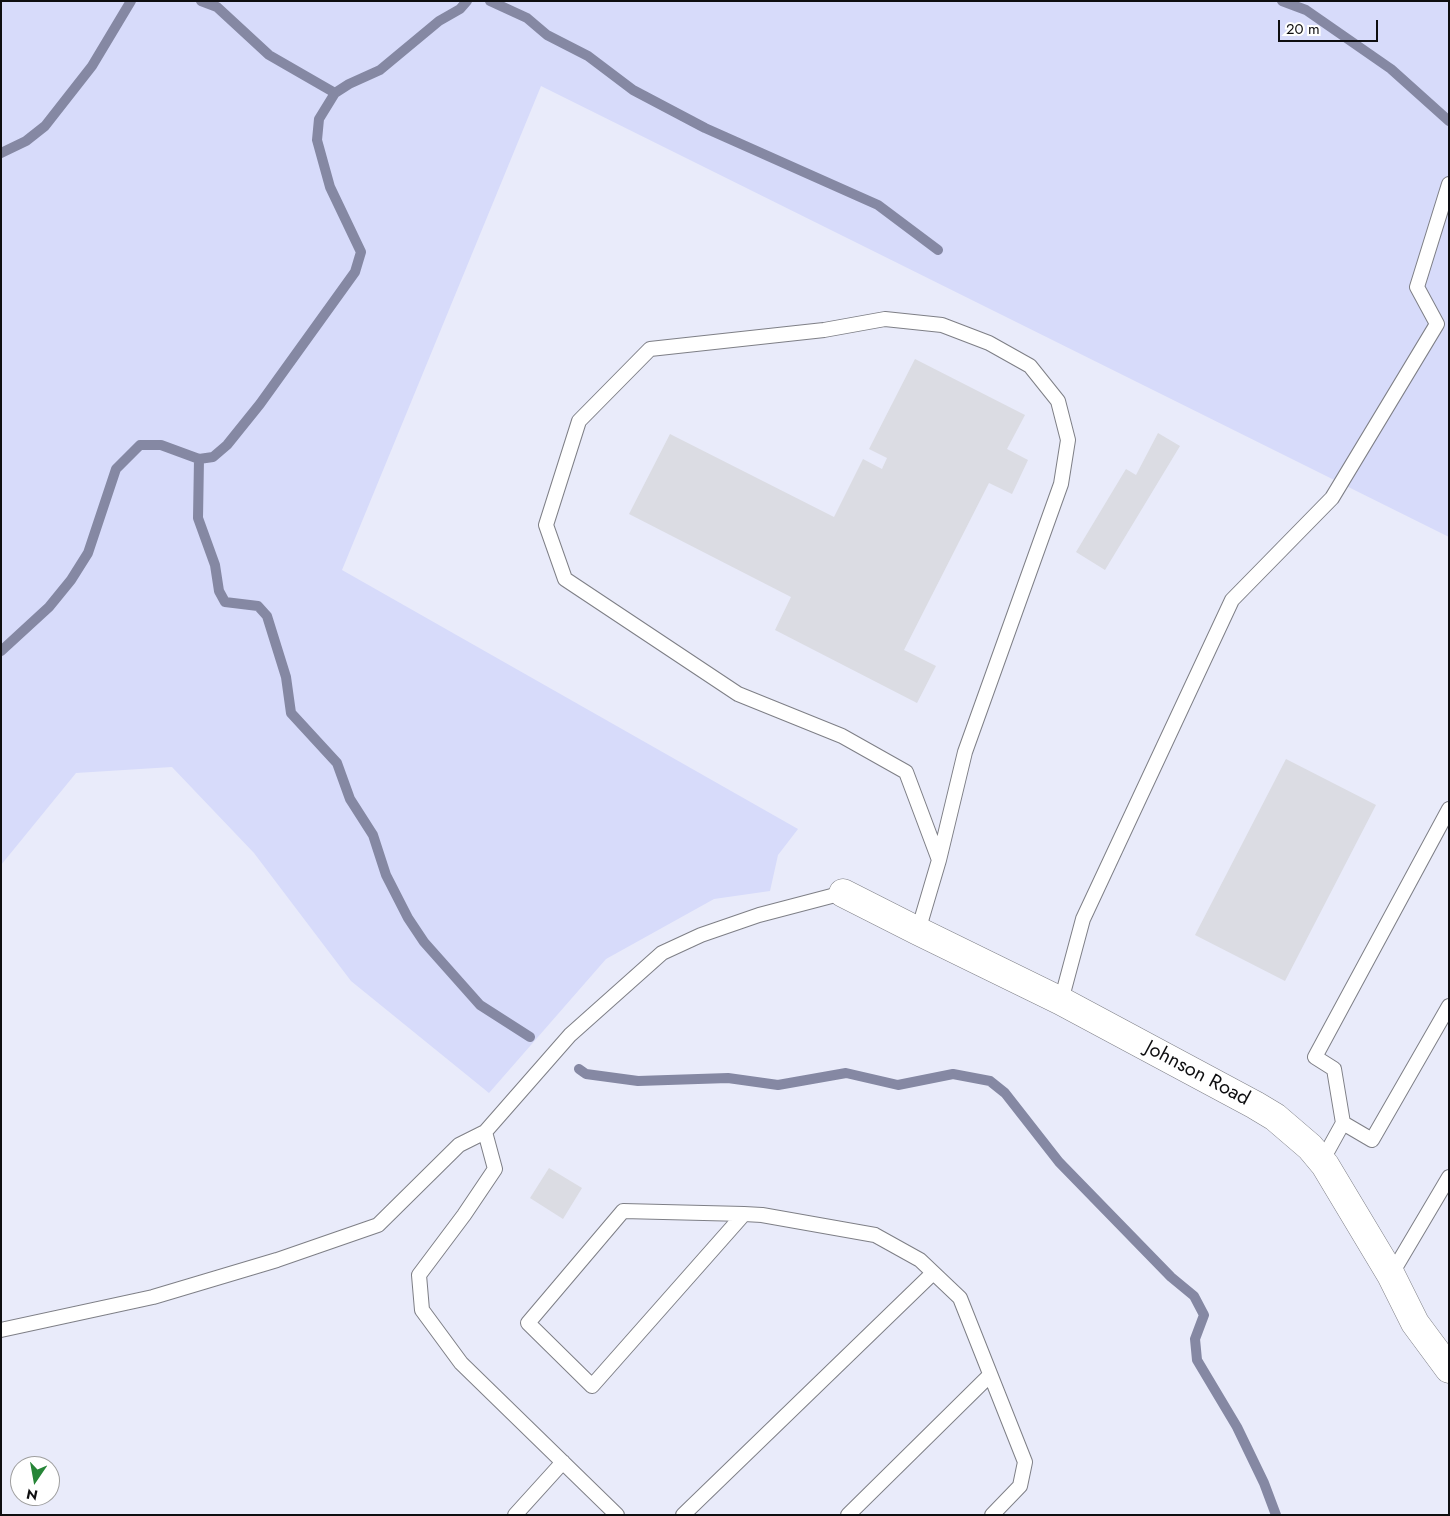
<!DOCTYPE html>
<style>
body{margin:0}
#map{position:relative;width:1450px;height:1516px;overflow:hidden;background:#f5f6fd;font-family:Jost,sans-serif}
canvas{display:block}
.frame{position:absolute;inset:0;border:2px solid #0e0e10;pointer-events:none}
.north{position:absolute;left:10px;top:1456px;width:50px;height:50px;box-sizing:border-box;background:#fff;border:1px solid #9f9f9f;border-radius:50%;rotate:192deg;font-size:14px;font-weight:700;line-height:20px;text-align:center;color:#0e0e10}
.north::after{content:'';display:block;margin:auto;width:18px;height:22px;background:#268537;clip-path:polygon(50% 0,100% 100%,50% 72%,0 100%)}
.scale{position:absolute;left:1278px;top:20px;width:100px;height:22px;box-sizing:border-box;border:2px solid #0e0e10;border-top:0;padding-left:6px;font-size:15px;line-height:18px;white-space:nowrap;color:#0e0e10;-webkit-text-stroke:4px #fff;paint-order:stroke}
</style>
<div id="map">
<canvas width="1450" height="1516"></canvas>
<div class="frame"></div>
<div class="north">N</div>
<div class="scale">20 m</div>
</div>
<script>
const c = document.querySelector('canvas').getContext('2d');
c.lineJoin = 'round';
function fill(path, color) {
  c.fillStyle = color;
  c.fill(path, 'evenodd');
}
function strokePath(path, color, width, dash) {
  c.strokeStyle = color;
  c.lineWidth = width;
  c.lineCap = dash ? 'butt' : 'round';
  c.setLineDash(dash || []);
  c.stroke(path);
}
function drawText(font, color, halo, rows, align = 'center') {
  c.font = font + ' Jost,sans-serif';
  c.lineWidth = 4.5;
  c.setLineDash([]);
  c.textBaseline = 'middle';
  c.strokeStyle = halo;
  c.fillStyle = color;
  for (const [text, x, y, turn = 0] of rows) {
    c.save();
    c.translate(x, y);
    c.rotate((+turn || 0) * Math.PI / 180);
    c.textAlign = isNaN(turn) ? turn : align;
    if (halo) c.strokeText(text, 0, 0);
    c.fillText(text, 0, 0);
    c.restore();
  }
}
fill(new Path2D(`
 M1449,1V1515H1V107ZM20,1466H50V1496H20Z`), '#e9ebfa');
fill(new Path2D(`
 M1,1H1449V537L541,86L342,570L798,829L778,855L770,891L714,899L606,959L489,1093L351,981L254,853L172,767L76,773L1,865Z`), '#d7dbfa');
strokePath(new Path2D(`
 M201,1L217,7L269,55L335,93
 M490,1L527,18L547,35L588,56L633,90L705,128L878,205L938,250
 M1282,1L1306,10L1391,69L1449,121
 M1,153L26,141L45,126L92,66L131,1
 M199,459L198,518L215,565L219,591L225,602L258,606L267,616L286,677L291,713L337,763L350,799L373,835L386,875L408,918L424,942L480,1005L530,1037
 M1,651L49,607L71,580L88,553L116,469L140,445H161L199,459L213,457L227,445L260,404L355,272L361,252L330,187L317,140L319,119L335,93L349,84L380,70L439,21L460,9L467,1
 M579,1069L586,1074L638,1081L728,1078L778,1085L846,1073L898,1085L953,1074L990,1081L1005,1093L1059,1162L1171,1277L1194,1296L1204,1315L1195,1339L1197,1360L1237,1427L1264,1483L1276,1515`), '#8588a3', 10);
fill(new Path2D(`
 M915,359L1025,415L1007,449L1028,460L1012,494L989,483L904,650L936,666L917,703L775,630L791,597L629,514L670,434L834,517L863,459L882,469L887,458L869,449Z
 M1158,433L1180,446L1105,570L1076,552L1126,469L1136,475Z
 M1286,759L1376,805L1285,981L1195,935Z
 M549,1168L582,1188L563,1219L530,1198Z`), '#dbdce3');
const lane = new Path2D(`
 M885,319L942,325L989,343L1030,366L1058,401L1068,440L1061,484L965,752L939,860L906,772L842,736L738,694L565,579L546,525L579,421L650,349L824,330Z
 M1437,324L1417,287L1449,184
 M918,931L939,860
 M1061,1001L1083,919L1232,600L1332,498L1437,324
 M1343,1123L1372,1140L1449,1006
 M1322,1161L1343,1123L1334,1069L1315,1057L1449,809
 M744,1214L592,1386L528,1323L623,1211L744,1214L762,1215L875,1235L920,1260L960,1298L1025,1462L1020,1486L992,1515
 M1391,1275L1449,1177
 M1,1330L153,1297L277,1260L378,1225L459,1145L485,1132
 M515,1515L563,1462
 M617,1515L461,1363L422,1310L419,1275L464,1215L495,1169L485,1132L570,1035L662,953L701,935L759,915L843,893
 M683,1515L933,1273
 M848,1515L990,1375`);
const street = new Path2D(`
 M843,893L918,931L1061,1001L1255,1105L1275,1117L1310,1147L1325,1165L1391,1275L1415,1323L1449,1369`);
strokePath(lane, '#7e7f86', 16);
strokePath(street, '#7e7f86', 29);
strokePath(lane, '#fff', 14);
strokePath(street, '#fff', 28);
drawText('20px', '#0e0e10', '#fff', [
 ["Johnson Road",1197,1074,28]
]);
</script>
